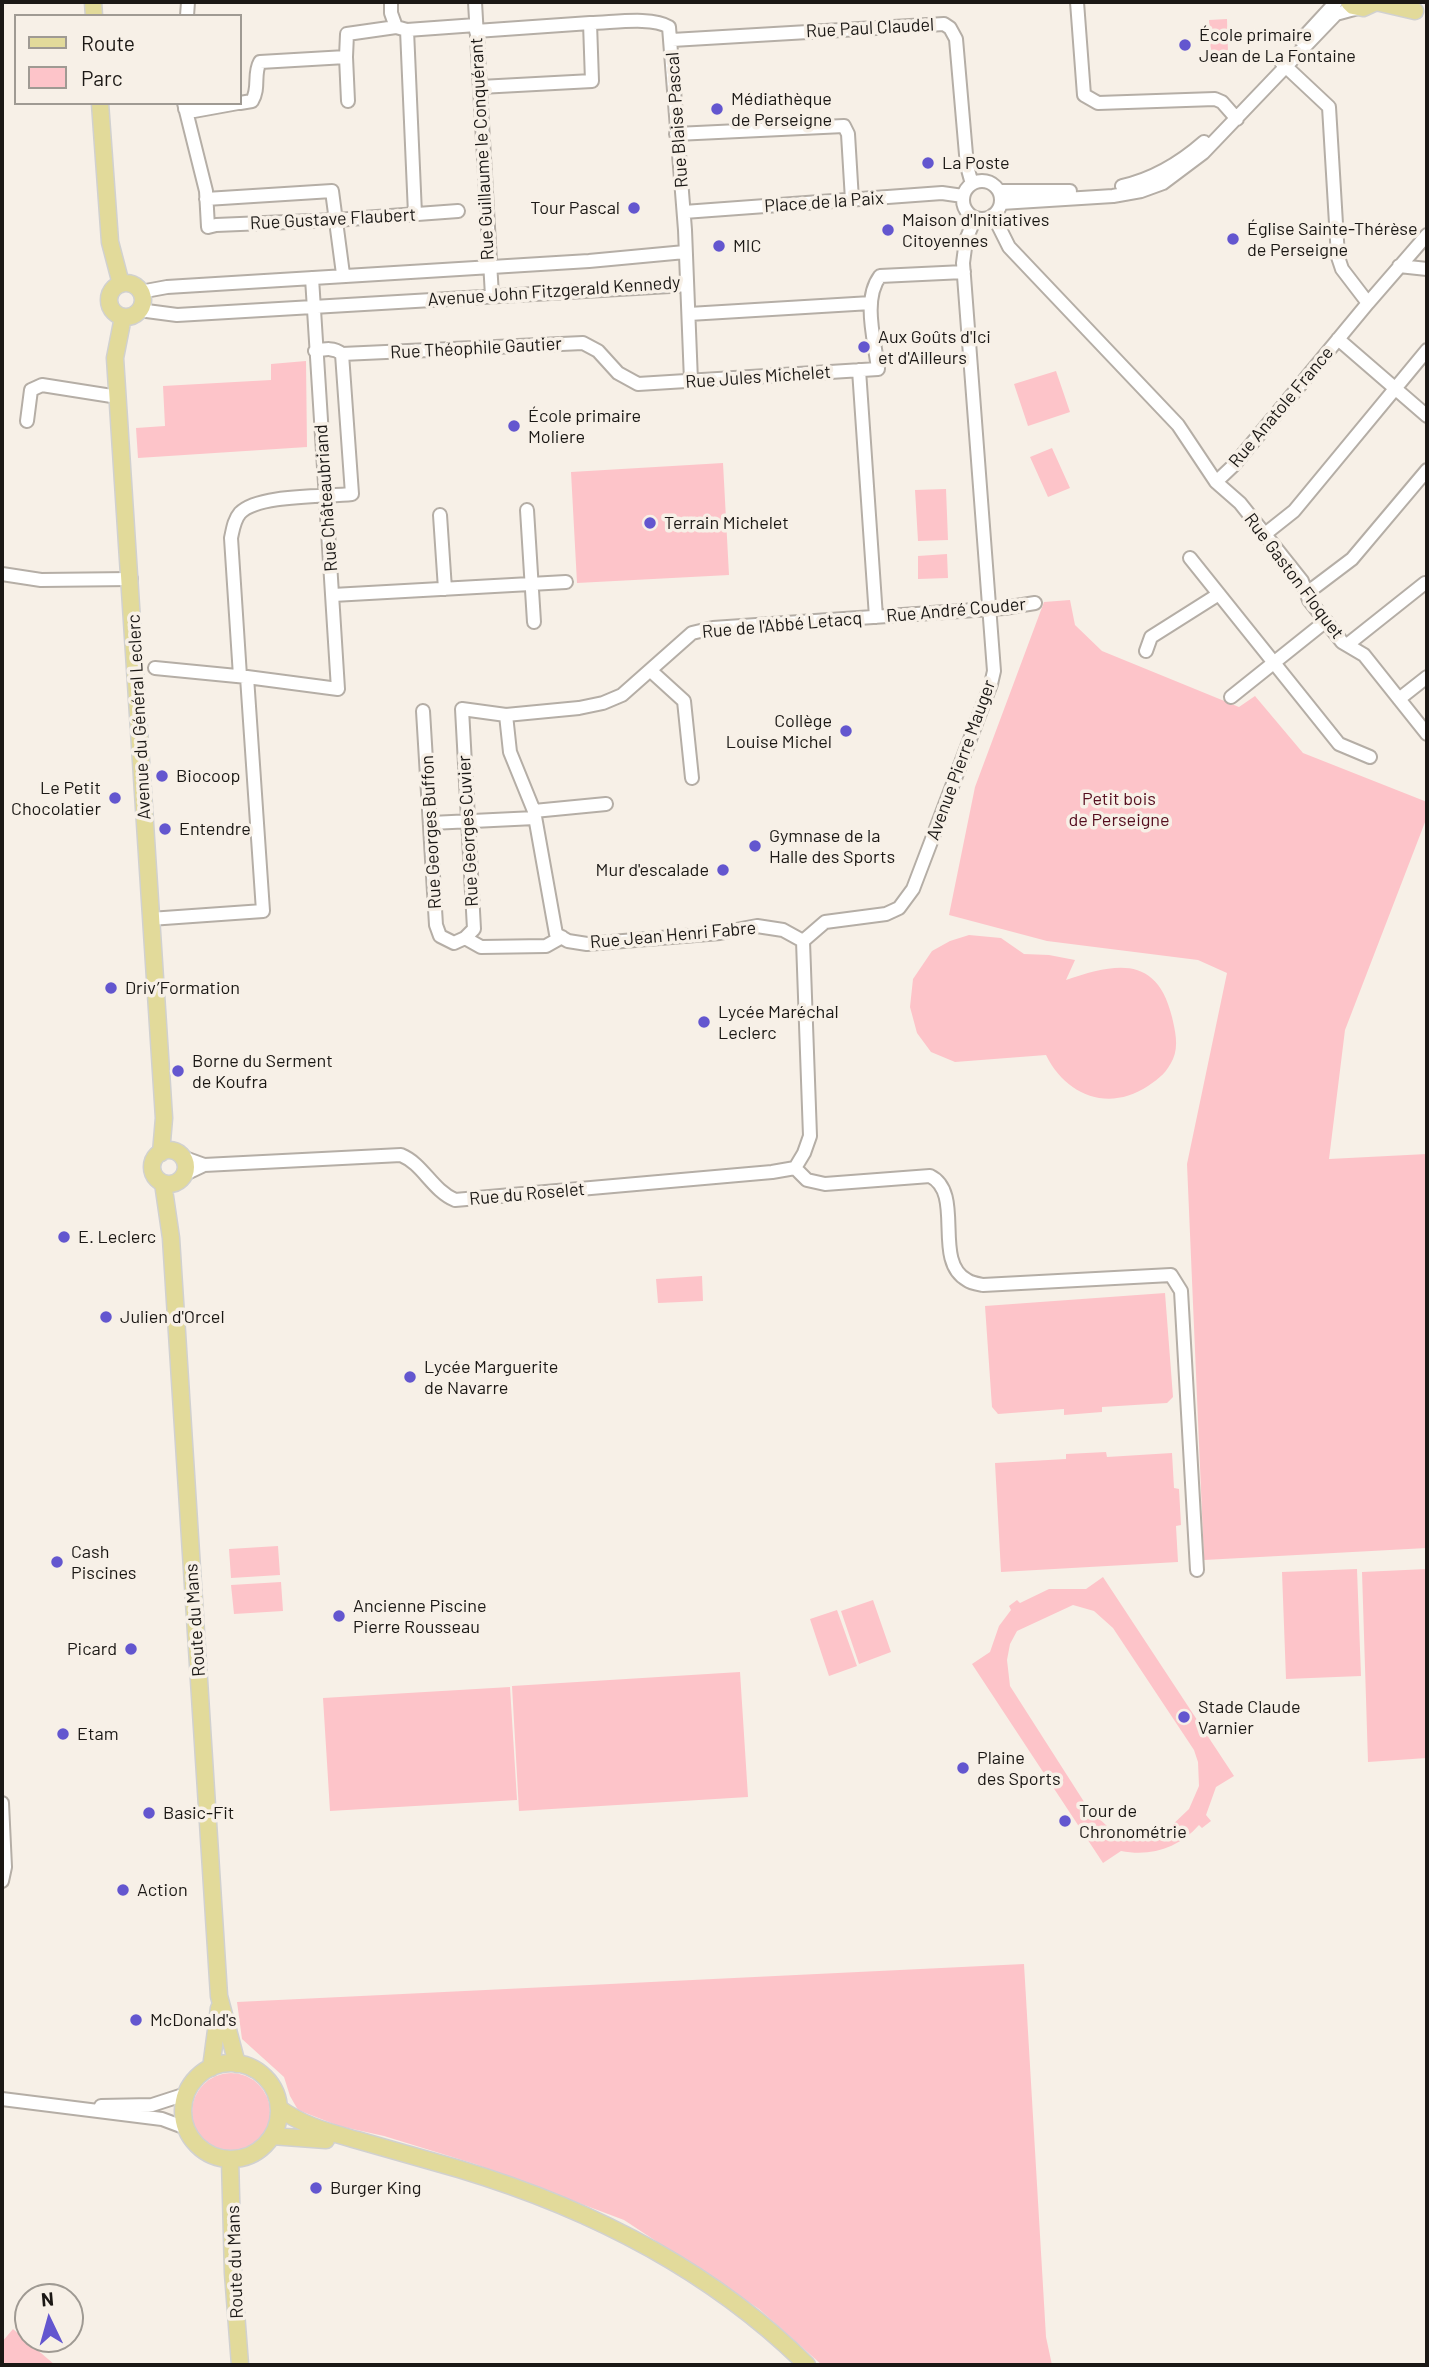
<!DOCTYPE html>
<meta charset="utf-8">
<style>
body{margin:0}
#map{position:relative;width:1429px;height:2367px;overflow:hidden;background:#f7f0e7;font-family:Barlow,sans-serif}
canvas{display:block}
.frame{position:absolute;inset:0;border:4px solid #1b1815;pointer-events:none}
.legend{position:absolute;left:14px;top:14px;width:228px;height:91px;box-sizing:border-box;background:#f7f0e7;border:2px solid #9f9a93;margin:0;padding:9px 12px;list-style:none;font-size:21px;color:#1b1815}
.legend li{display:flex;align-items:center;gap:14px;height:35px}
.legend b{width:35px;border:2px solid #9f9a93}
.north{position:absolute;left:14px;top:2283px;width:70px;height:70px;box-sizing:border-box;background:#f7f0e7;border:2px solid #9f9a93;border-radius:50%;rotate:355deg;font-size:19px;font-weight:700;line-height:28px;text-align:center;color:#1b1815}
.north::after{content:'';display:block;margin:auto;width:24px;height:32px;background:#6356cf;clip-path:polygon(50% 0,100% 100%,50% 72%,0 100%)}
</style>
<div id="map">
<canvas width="1429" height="2367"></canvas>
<div class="frame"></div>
<ul class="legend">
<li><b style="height:9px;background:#e2da9a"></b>Route</li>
<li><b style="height:19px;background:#fdc4c9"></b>Parc</li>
</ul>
<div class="north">N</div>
</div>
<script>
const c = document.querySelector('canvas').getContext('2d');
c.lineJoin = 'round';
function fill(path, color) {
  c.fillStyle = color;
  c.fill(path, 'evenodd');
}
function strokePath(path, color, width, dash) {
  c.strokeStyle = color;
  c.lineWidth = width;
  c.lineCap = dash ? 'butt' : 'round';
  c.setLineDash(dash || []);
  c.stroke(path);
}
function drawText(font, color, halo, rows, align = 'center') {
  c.font = font + ' Barlow,sans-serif';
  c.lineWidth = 7;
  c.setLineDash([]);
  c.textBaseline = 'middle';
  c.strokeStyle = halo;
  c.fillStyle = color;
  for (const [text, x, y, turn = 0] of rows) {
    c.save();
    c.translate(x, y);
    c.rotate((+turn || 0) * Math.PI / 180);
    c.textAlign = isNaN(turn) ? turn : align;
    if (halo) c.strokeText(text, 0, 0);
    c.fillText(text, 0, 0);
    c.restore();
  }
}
fill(new Path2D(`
 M1227,19L1228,53L1211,54L1209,20Z
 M306,361L307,447L138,458L136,428L165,426L163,386L271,380V364Z
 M1056,371L1070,412L1028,426L1014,384Z
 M1052,448L1070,488L1048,497L1030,457Z
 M723,463L729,575L577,583L571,472Z
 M946,489L948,540L918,541L915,490Z
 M947,554L948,578L918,579V556Z
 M1070,600L1075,625L1102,651L1239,707L1255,696L1303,753L1427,802V817L1345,1030L1329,1159L1427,1154V1548L1204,1560L1187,1164L1227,973L1198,960L1047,941L949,915L975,787L1044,602Z
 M969,935L1001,938L1024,954L1049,955L1075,960L1066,980C1116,963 1157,955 1172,1017C1175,1030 1179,1046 1173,1059C1167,1072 1160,1078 1148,1086C1109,1112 1066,1096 1046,1055L955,1062L931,1052L917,1033L910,1007L913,979L932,951L950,941Z
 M702,1276L703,1301L658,1303L656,1279Z
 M1165,1293L1173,1397L1167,1403L1102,1407V1412L1064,1415V1409L998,1414L992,1407L985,1306Z
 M1106,1452L1107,1457L1172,1453L1174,1488L1179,1489L1181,1525L1176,1526L1178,1562L1001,1572L995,1463L1066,1459V1454Z
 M278,1546L280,1575L231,1578L229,1549Z
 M1357,1569L1361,1676L1286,1679L1282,1572Z
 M1427,1569V1758L1368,1762L1362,1572Z
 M1103,1577L1234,1776L1216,1787L1206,1815L1211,1821L1202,1828L1199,1825C1179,1848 1151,1857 1121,1851L1103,1863L972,1664L990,1652L999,1626L1011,1610L1009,1606L1017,1600L1020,1603L1049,1589H1086ZM1073,1605L1094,1611L1113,1628L1194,1750L1198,1762L1199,1786L1189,1809L1168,1829L1153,1834L1136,1836L1122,1833L1108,1827L1088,1808L1010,1686L1007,1660L1010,1644L1017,1631Z
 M281,1582L283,1611L234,1614L231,1585Z
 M873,1600L891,1652L859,1664L841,1611Z
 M837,1610L857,1666L829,1676L810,1619Z
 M740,1672L748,1797L519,1811L512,1686Z
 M510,1687L517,1800L330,1811L323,1698Z
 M1024,1964L1046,2337L1052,2365H822L759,2309L624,2220L475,2164L384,2136L339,2126L298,2110L290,2096L284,2077L242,2039L237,2002Z
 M192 2112a39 39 0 1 1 78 0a39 39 0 1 1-78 0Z
 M13,2329L55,2365H2V2342Z`), '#fdc4c9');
const minor = new Path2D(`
 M391,2V13L396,27L407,30L476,25
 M475,2L492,296
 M1077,2L1084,95L1098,103L1215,99L1222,102L1237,119
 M187,16L188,2
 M590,23C611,23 652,16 669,27L685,230L691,381
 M407,30L415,214
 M476,31L590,23L592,81L480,87
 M672,40L944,24L950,28L956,39L967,166L972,184
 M1301,40L1336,2
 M346,57L348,101
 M184,103L206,191L208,227L216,225L336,220L458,211
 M240,103L252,101C260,88 253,74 260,62L346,57L347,34L396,27
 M185,109L194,111L238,103
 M676,134L844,126L848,134L852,200
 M963 200a19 19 0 1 1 38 0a19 19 0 1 1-38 0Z
 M1122,186C1154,179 1180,163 1204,142
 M999,191H1070
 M206,199L332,191L343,274
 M1001,203L1113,196L1141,191L1163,183L1203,153L1336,14L1358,8
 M684,212L942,193L963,196
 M993,215L1009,247L1178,425L1216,482L1234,465L1368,303L1342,269L1338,257L1329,107L1281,62
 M1399,266L1427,269
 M140,292L167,287L589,261L685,252
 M1368,303L1427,235
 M139,310L177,315L687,285
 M689,314L871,303
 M1338,339L1427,416
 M342,354L583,343L598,351L618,373L638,384L878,369C875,341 862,300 880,276L964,272
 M859,370L876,617
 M27,421L31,390L42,385L118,397
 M1216,482L1240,503L1302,581L1309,600L1342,642L1364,655L1427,734
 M527,510L534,622
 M440,515L445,589
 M1265,534L1294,511L1427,350
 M1190,558L1339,744L1370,757
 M2,574L41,580L131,579
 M1307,593L1352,559L1427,470
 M333,595L566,582
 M1347,645L1425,583
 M1146,651L1151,637L1219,594
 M155,668L247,677L338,689L312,278
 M651,671L684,701L692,778
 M240,676L231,538C233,529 234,520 240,513C258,494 325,497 352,494L342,354C334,347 325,349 315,351
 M1231,697L1326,621
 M1399,699L1427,677
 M423,711L436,925L440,936L454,943L465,938L474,929L462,709L506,715L579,708L603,703L622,695L692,633L713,628L1004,608L1035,603
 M506,715L510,752L534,811L556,934L568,941L587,944L720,933L757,926L783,930L803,941
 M534,811L606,804
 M431,823L535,818
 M150,919L263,911L247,677
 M465,938L481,947L546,946L562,937
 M803,941L825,922L886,914L899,908L913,889L991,684L994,671L963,263L966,240L975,218
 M182,1157L204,1165
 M795,1168L807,1180L825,1184L930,1176C965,1193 932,1261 967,1280C971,1283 978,1284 983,1285L1171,1275L1181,1291L1197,1570
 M185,1174L204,1165L401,1155C423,1164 432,1190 455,1200L772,1172L795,1168L804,1153L810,1136L803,941
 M2,1803L5,1867L2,1881
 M2,2099L162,2119L186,2128
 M101,2106L152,2105L186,2094`);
const major = new Path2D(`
 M93,2L94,16
 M1349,2L1353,6L1363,8L1376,2
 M1376,2L1415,11
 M100,103L110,242L121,284
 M109 300a17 17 0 1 1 34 0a17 17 0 1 1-34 0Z
 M123,317L115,358L164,1118L161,1153
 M152 1167a17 17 0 1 1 34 0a17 17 0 1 1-34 0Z
 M163,1183L171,1238L219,1996L237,2064
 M183 2111a48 48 0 1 1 96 0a48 48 0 1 1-96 0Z
 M211,2068L219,2008
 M279,2108C303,2126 329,2132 357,2140C391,2150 425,2159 459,2169C589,2208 710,2269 807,2365
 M272,2136L326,2140
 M230,2159L233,2273L240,2365`);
strokePath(minor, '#b5aea6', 16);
strokePath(major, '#d1d1d0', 19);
strokePath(minor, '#fff', 12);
strokePath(major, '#e2da9a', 16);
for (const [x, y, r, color] of [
 [1185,45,7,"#6356cf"],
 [717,109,7,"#6356cf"],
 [928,163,7,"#6356cf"],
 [634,208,7,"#6356cf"],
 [888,230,7,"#6356cf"],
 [1233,239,7,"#6356cf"],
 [719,246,7,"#6356cf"],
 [864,347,7,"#6356cf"],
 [514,426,7,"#6356cf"],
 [650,523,7,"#6356cf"],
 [846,731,7,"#6356cf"],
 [162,776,7,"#6356cf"],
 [115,798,7,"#6356cf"],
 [165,829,7,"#6356cf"],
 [755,846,7,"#6356cf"],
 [723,870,7,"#6356cf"],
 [111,988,7,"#6356cf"],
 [704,1022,7,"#6356cf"],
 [178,1071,7,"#6356cf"],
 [64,1237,7,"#6356cf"],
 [106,1317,7,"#6356cf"],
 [410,1377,7,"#6356cf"],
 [57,1562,7,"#6356cf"],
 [339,1616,7,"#6356cf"],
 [131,1649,7,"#6356cf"],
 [1184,1717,7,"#6356cf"],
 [63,1734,7,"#6356cf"],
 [963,1768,7,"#6356cf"],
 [149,1813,7,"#6356cf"],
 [1065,1821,7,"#6356cf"],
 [123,1890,7,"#6356cf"],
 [136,2020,7,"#6356cf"],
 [316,2188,7,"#6356cf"]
]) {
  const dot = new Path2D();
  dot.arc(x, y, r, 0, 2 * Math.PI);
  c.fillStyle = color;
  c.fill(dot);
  strokePath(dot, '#f7f0e7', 2.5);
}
drawText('18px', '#1b1815', '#f7f0e7', [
 ["Rue Paul Claudel",870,28,-3],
 ["Rue Blaise Pascal",677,120,-94],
 ["Rue Guillaume le Conquérant",482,149,-93],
 ["Place de la Paix",824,202,-4],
 ["Rue Gustave Flaubert",333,219,-3],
 ["Avenue John Fitzgerald Kennedy",554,291,-4],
 ["Rue Théophile Gautier",476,348,-3],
 ["Rue Jules Michelet",758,377,-4],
 ["Rue Anatole France",1281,407,-50],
 ["Rue Châteaubriand",326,498,-94],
 ["Rue Gaston Floquet",1294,576,53],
 ["Rue André Couder",956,610,-5],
 ["Rue de l'Abbé Letacq",782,625,-5],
 ["Avenue du Général Leclerc",139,717,-93],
 ["Avenue Pierre Mauger",961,760,-70],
 ["Rue Georges Cuvier",468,831,-93],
 ["Rue Georges Buffon",431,832,-93],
 ["Rue Jean Henri Fabre",673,935,-5],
 ["Rue du Roselet",527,1194,-5],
 ["Route du Mans",195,1620,-94],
 ["Route du Mans",235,2262,-92]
]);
drawText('18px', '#1b1815', '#f7f0e7', [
 ["École primaire",1199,35],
 ["Jean de La Fontaine",1199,56],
 ["Médiathèque",731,99],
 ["de Perseigne",731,120],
 ["La Poste",942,163],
 ["Tour Pascal",620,208,"right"],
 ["Maison d'Initiatives",902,220],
 ["Citoyennes",902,241],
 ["Église Sainte-Thérèse",1247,229],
 ["de Perseigne",1247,250],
 ["MIC",733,246],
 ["Aux Goûts d'Ici",878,337],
 ["et d'Ailleurs",878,358],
 ["École primaire",528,416],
 ["Moliere",528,437],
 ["Terrain Michelet",664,523],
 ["Collège",832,721,"right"],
 ["Louise Michel",832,742,"right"],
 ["Biocoop",176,776],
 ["Le Petit",101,788,"right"],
 ["Chocolatier",101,809,"right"],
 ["Entendre",179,829],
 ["Gymnase de la",769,836],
 ["Halle des Sports",769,857],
 ["Mur d'escalade",709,870,"right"],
 ["Driv’Formation",125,988],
 ["Lycée Maréchal",718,1012],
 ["Leclerc",718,1033],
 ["Borne du Serment",192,1061],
 ["de Koufra",192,1082],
 ["E. Leclerc",78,1237],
 ["Julien d'Orcel",120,1317],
 ["Lycée Marguerite",424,1367],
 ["de Navarre",424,1388],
 ["Cash",71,1552],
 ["Piscines",71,1573],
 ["Ancienne Piscine",353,1606],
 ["Pierre Rousseau",353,1627],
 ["Picard",117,1649,"right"],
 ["Stade Claude",1198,1707],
 ["Varnier",1198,1728],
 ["Etam",77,1734],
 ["Plaine",977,1758],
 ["des Sports",977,1779],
 ["Tour de",1079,1811],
 ["Chronométrie",1079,1832],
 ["Basic-Fit",163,1813],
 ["Action",137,1890],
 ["McDonald's",150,2020],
 ["Burger King",330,2188]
], 'left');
drawText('18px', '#550e1f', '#f7f0e7', [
 ["Petit bois",1119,799],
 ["de Perseigne",1119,820]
]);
</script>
